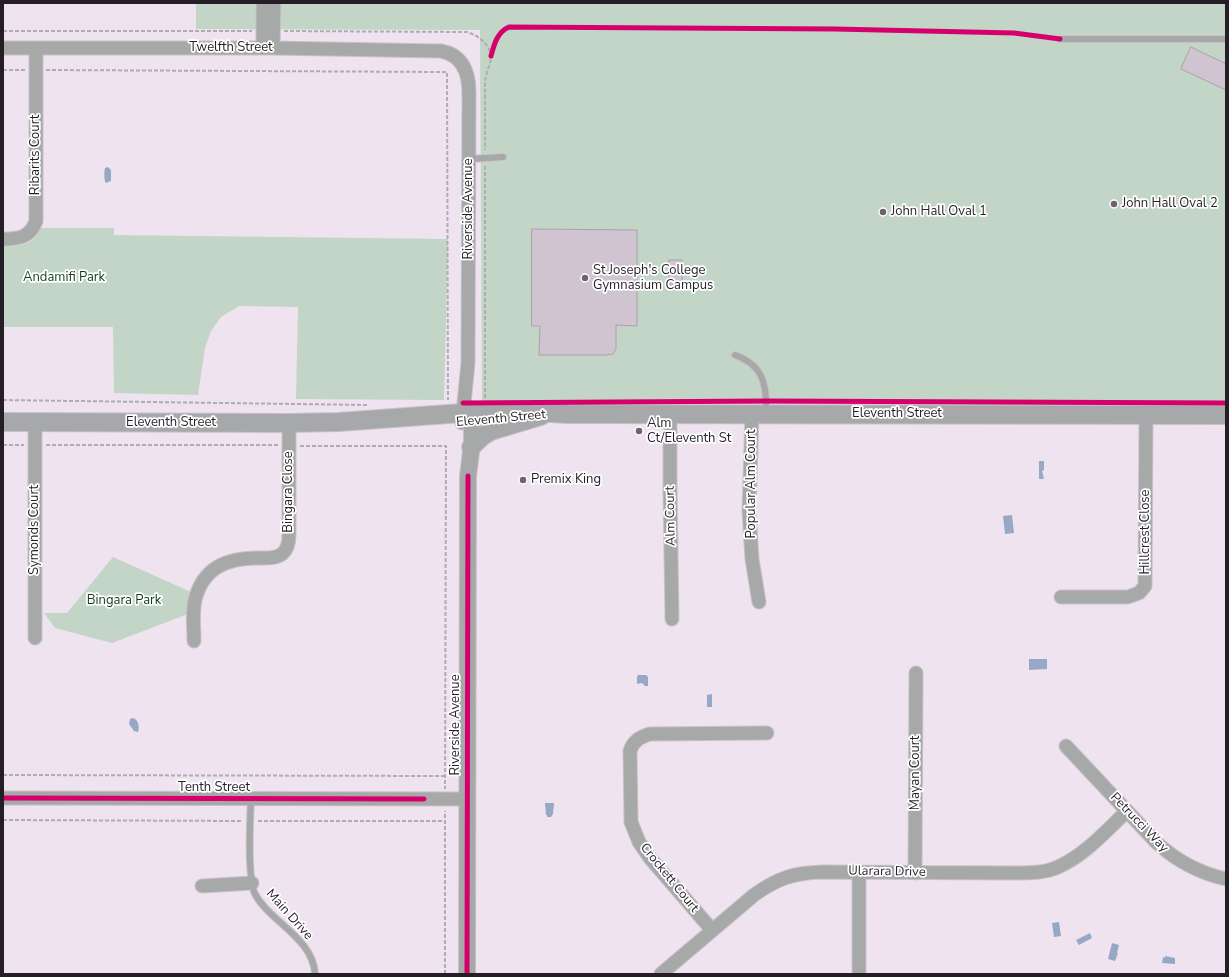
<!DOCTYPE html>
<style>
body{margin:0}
#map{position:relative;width:1229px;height:977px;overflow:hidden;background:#eee3ef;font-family:"Nunito Sans",sans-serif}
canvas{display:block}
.frame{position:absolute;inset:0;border:4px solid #261e27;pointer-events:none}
</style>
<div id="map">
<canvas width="1229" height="977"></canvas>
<div class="frame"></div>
</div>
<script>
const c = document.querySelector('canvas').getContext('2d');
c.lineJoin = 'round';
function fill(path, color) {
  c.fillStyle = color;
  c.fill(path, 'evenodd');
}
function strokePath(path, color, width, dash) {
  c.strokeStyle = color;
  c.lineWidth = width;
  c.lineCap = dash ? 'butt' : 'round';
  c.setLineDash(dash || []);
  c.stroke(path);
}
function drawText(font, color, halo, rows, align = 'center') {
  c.font = font + ' "Nunito Sans",sans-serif';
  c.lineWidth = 3.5;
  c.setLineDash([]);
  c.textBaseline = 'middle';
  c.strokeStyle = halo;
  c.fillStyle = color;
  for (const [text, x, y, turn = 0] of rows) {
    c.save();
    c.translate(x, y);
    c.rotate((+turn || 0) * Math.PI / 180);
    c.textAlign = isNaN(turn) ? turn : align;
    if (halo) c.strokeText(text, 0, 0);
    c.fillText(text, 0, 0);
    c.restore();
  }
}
fill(new Path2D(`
 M196,3H1226V406L482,403L480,30L196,29Z
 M41,228H114V235L448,239L444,400L296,399L298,307L239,306L221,317L211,331L205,348L198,395L114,393L113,327H3V246C23,246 31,246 41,228Z
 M113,557L191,592L188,614L112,643L55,628L44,613H67Z`), '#c3d5c7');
fill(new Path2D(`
 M108,167L111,170V181L106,183C104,181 104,172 105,168Z
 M1039,461H1044V470L1042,471L1044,479H1039Z
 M1012,515L1014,533L1005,534L1003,516Z
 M1029,659H1047V669L1029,670Z
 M638,675H646L648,677V686H645L642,683L637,684V677Z
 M712,694V707H707V695Z
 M133,718C138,719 140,727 138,732L134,731L129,724L130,719Z
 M545,803H554L553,814L551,817H547V815H546Z
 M1059,922L1061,936L1054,937L1052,923Z
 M1090,933L1092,938L1079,945L1076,940Z
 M1112,943L1119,945L1117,953H1118L1115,961L1108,959Z
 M1165,956L1175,958V964L1162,963L1163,957L1165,958Z`), '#97a8c6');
const building = new Path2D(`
 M1191,47L1226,64V90L1181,69Z
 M532,229L637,230V326L616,325V349L613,354L606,355H539L540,326H532Z
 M669,260H682V284H669Z`);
fill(building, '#d0c4d1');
strokePath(building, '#aaa2ab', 1);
const service = new Path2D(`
 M1060,39H1226
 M470,159L503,157
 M735,355C763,365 767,384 766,412
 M251,799C250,819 247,878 255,894C271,923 313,938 315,974`);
const minor = new Path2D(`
 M3,48H273L441,51C463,55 469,73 469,93L468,363L462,423
 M263,48V3
 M273,48L274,3
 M3,239C18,239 30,238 36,221V48
 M670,414V488L672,619
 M752,414L749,511L752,559L759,602
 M1061,597H1128L1139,593L1145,586L1146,415
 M35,638V422
 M194,641C194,628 192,613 195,600C203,568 226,558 258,558C265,558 275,559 282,554C288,549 289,542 289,535V423
 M1066,746L1157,843C1178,862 1199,873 1226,879
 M3,798L467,799
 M915,873L916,673
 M202,886L252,883
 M712,930L650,858L639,842L631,822L630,751C633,741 640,737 650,734L767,733
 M661,974L754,895C778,878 793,873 822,872L1015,873C1029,873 1045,873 1058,867C1085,855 1106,831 1127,811
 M859,974V872`);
const tertiary = new Path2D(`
 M467,974L468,476L472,444V423`);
const secondary = new Path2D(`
 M3,422L289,423L339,422L462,413L517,411L568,414L1226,415
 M471,447L484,435L491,431L541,416`);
strokePath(service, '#c9c0ca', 8);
strokePath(minor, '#c9c0ca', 15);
strokePath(tertiary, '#c9c0ca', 18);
strokePath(secondary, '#c9c0ca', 20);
strokePath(new Path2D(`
 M3,31H252
 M284,31L467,32C480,36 494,47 490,63C488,70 485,76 485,85V150
 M3,70H26
 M46,70L447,72L448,400
 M485,398V166
 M3,400L368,405
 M3,445H24
 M46,445H278
 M300,446H446L445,789
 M3,775L445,776
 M3,820L242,821
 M258,821H445
 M445,974V811`), '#b0adb1', 2, [4, 2]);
strokePath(service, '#a7a9a9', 6);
strokePath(minor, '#a7a9a9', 13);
strokePath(tertiary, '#a7a9a9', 16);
strokePath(secondary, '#a7a8a9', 18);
strokePath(new Path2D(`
 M491,56C494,45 497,32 509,27L835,29L1014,33L1060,39
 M463,403L767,401L1226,403
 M3,798L424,799
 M467,974L468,476`), '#d6006c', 5);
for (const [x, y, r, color] of [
 [1114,204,4,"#6c636d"],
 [883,212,4,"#6c636d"],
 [585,278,4,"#6c636d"],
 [639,431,4,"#6c636d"],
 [523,480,4,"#6c636d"]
]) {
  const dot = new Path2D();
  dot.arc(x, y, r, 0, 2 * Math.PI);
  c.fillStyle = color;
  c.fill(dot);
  strokePath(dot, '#fff', 1.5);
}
drawText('13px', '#261e27', '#fff', [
 ["Twelfth Street",231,48],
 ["Ribarits Court",36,155,-90],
 ["Riverside Avenue",469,209,-90],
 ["Eleventh Street",897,414],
 ["Eleventh Street",501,419,-5],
 ["Eleventh Street",171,423],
 ["Popular Alm Court",752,484,-90],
 ["Bingara Close",289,492,-90],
 ["Alm Court",671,516,-91],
 ["Symonds Court",35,530,-90],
 ["Hillcrest Close",1146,532,-90],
 ["Riverside Avenue",456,725,-90],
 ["Mayan Court",916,773,-90],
 ["Tenth Street",214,788],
 ["Petrucci Way",1139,823,46],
 ["Ularara Drive",887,872,1],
 ["Crockett Court",669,878,51],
 ["Main Drive",289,915,48]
]);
drawText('13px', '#261e27', '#fff', [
 ["John Hall Oval 2",1122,204],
 ["John Hall Oval 1",891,212],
 ["St Joseph's College",593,271],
 ["Gymnasium Campus",593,286],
 ["Alm",647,424],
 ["Ct/Eleventh St",647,439],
 ["Premix King",531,480]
], 'left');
drawText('13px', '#0e3d1c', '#fff', [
 ["Andamifi Park",64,278],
 ["Bingara Park",124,601]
]);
</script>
